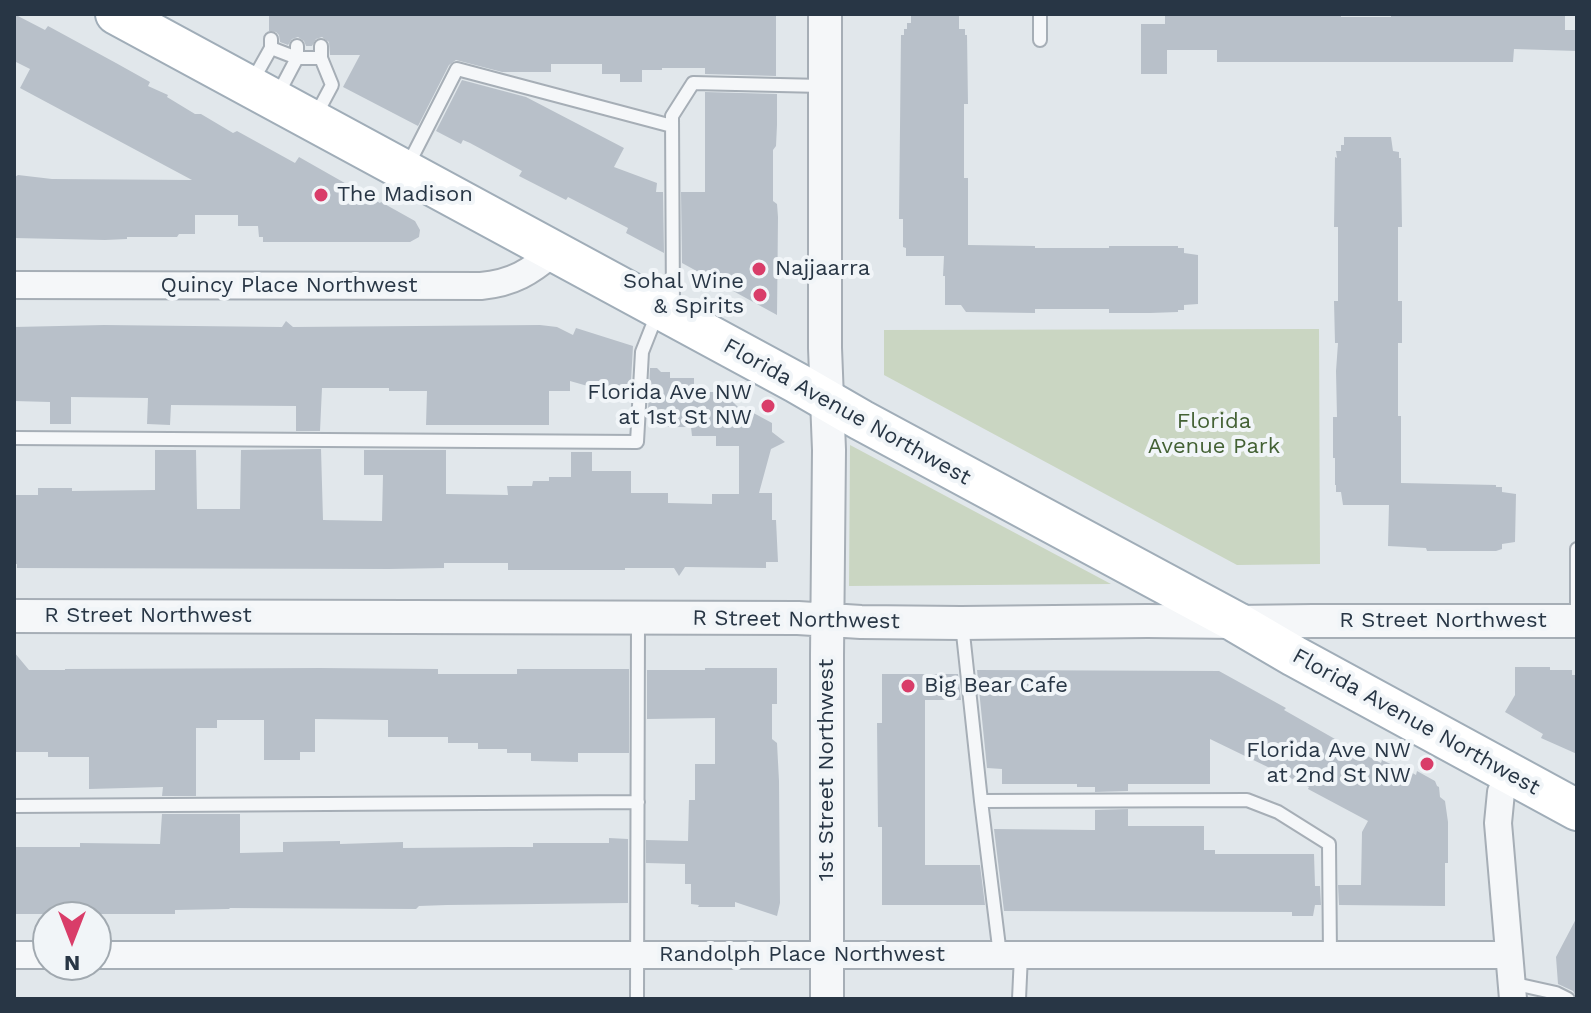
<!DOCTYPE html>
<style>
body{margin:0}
#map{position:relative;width:1591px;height:1013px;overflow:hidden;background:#e1e7eb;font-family:"Work Sans",sans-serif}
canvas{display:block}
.frame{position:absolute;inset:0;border:16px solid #283645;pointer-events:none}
.north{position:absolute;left:32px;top:901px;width:80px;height:80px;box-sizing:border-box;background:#f1f5f8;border:2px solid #a1a9b0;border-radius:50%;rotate:180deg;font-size:22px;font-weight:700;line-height:32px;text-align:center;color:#283645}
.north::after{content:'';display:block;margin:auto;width:28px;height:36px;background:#d93d69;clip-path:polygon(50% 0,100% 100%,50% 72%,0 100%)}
</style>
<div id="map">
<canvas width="1591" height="1013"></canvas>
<div class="frame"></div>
<div class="north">N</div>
</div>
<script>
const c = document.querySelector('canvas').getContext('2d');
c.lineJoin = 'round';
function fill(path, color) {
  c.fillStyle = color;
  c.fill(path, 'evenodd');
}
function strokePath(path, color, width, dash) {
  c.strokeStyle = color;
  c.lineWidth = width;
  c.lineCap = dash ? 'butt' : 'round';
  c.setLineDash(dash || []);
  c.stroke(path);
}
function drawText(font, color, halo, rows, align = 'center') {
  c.font = font + ' "Work Sans",sans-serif';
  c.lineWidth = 8;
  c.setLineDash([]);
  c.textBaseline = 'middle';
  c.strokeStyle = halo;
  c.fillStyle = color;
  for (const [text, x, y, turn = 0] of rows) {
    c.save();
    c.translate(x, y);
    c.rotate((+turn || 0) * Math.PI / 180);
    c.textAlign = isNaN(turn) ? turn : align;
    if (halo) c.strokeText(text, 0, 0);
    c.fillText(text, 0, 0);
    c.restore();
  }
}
fill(new Path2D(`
 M1319,329L1320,564L1237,565L884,375V330Z
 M850,445L1111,584L849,586Z`), '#cad6c2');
fill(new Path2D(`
 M14,14L45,30L48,26L116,63L150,82L148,86L168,95L167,97L195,114H201L233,133L237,131L295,163L299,157L380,203L381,202L415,221L420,230L419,237L410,242H263V237H259L258,226H238V215H195V234H179L177,237H127V239L105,240L14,238L15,177L18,175L52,179L192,180L20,88L30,69L14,61Z
 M269,14H770V16H776V76L705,74V68H662V70H642V82H620V74H602V64H551V72H502L456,60L449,65L418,126L343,87L360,55H330L329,42L322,37L316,39L312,46H306L304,41L298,37L292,39L288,45L280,42L279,35L276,32L269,31Z
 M1165,14L1341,15V17H1391V15L1565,14V30H1577V51L1514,49L1513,62H1217V50H1167V74H1141V24H1165Z
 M911,15H959V29H965V35H967L968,104H964V178H968V245L1035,246V248H1109V246H1178V248H1184V253L1198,255V304L1184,305V310H1178V312L1150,313H1109V309H1035V313L966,312L961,305H945V276H943L944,256H906V248L903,247V219H899L901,35H904V29H907V23H911Z
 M462,80L526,97L624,148L614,167L657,183L656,192H663L664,253L626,233L628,228L568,197L566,200L519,176L522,171L470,143L463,140L461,144L436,131Z
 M705,92L777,94V125L776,146L773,150V201L777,204L778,217L777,315L682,263L681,192H705Z
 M1344,137H1391L1393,151L1399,152V158H1401L1402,227H1398V301H1402V343H1398V416H1401V483L1496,485V487H1502V492L1516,494L1515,542L1502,544V549L1496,551H1427L1426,548L1388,546L1389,505H1343L1341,492H1336V485H1335V458H1333V417H1337L1336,371L1338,343H1335L1334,301H1338V227H1334L1335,157L1337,158L1336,151H1341V145H1344Z
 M286,321L293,327L540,325L557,327L573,335L576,328L633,346L630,398L570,381V391H549V425H426L427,391H389V388H322L320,431H296V406L171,405L170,425L147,424L148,398L71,397V424H50V402L14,401V327L104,325L282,327Z
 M650,368H657L661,372H670V378H694V392H723L741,410H748L772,423V432L785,442L771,449L759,493H772V520H776L778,562H766V568L685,567L679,576L674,568H625V570H508V563H444V568L389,569L17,568V564H14V495H38V488H72V491L155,490V450H196L197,509H240L241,450L321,449L323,520L382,521L383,475H364V450H446V494L508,495L507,486H532L533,481H549V477H571V452H592V471H631V493H668V503L712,504V494H739V446H716V436H692L691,427H668L667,411H648Z
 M14,652L29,670H65V669L320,668L438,669V674H517V669H629V753H578V762L531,761V753H507V749H478V743H448V737H388V720L315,719V752H300V760H264V720H217V728H196V796H162L163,787L89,789V757H48V752H14Z
 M1515,667H1550V670H1572V675H1577V754L1541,738L1543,734L1505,712L1515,695Z
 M705,668H777V704H772V739L777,743L779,781L780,903L777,916L735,902V907H698L699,905L691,904V884H685V864L646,863V840L688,841L689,800H695V764H715V718L647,719V670H705Z
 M977,670L1219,671L1286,708L1284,710L1335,739L1381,763L1382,760L1397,767L1398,765L1416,775L1417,771L1435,781L1437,786L1439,787L1440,797L1445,801L1448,822V863H1445V906L1339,905L1338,885H1361L1362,832L1368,821L1308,789L1309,787L1210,739V784H1128V791L1095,792V787H1077V784H1002V769L987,768Z
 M882,674H958L961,700H925V865H980L985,905H882V827H878L877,723H882Z
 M1128,809V826H1204V850H1215V854H1314L1315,886H1320L1321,905H1315L1313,916H1292V912L1004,911L994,829L1092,830H1095V810Z
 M162,814H240V853L283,852V842L340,841V844L403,842V848L509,847H533V843H609V838L628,839V903L447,905L419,906L416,909L230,908L229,909L175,910V914H14V847H80V843L160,844Z
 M1577,917V999L1573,991L1558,984L1556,957Z`), '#b8c0c9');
const service = new Path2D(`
 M1040,14V40
 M271,48L297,58H321
 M253,80L271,48V39
 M278,94L297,58V46
 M316,115L332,85L321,58V46
 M407,167L457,69L672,126
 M673,310L672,116L693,83L822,86
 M14,438L637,442L642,352L657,314
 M1577,621V549
 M962,624L981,801L1000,955
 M981,801L1247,800L1278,812L1329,844L1330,955
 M14,806L638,802
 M1511,983L1556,993L1568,999
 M637,999L638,621
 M1019,999L1021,955`);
const minor = new Path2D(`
 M14,285L481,286C513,283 530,272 554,252
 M1509,773L1501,792L1498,823L1513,999
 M14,955H48
 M96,955H1509`);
const tertiary = new Path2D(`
 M825,14V348L829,450L827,655V999
 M14,616L798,618L861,622L961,623L1147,621L1236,622L1313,621H1577`);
const primary = new Path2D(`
 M116,14L797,383L861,420L1236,622L1294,656L1577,810`);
strokePath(service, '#a6aeb6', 16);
strokePath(minor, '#a6aeb6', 30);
strokePath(tertiary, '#a6aeb6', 36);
strokePath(primary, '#a0adb8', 44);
strokePath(service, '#f5f7f9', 12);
strokePath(minor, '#f5f7f9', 26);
strokePath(tertiary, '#f5f7f9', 32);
strokePath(primary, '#fff', 40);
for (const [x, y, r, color] of [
 [321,195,8,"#d93d69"],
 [759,269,8,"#d93d69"],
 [760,295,8,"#d93d69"],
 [768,406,8,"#d93d69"],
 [908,686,8,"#d93d69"],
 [1427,764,8,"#d93d69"]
]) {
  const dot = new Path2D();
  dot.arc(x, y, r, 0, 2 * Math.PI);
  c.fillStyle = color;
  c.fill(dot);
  strokePath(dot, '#f1f5f8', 3);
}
drawText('22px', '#283645', '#f1f5f8', [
 ["The Madison",337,195],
 ["Najjaarra",775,269],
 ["Sohal Wine",744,282,"right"],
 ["& Spirits",744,307,"right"],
 ["Florida Ave NW",752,393,"right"],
 ["at 1st St NW",752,418,"right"],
 ["Big Bear Cafe",924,686],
 ["Florida Ave NW",1411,751,"right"],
 ["at 2nd St NW",1411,776,"right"]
], 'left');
drawText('22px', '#283645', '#f1f5f8', [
 ["Quincy Place Northwest",289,286],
 ["Florida Avenue Northwest",847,412,29],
 ["R Street Northwest",148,616],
 ["R Street Northwest",796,620,1],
 ["R Street Northwest",1443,621],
 ["Florida Avenue Northwest",1416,722,29],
 ["1st Street Northwest",827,770,-90],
 ["Randolph Place Northwest",802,955]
]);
drawText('22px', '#436134', '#f1f5f8', [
 ["Florida",1214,422],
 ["Avenue Park",1214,447]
]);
</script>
